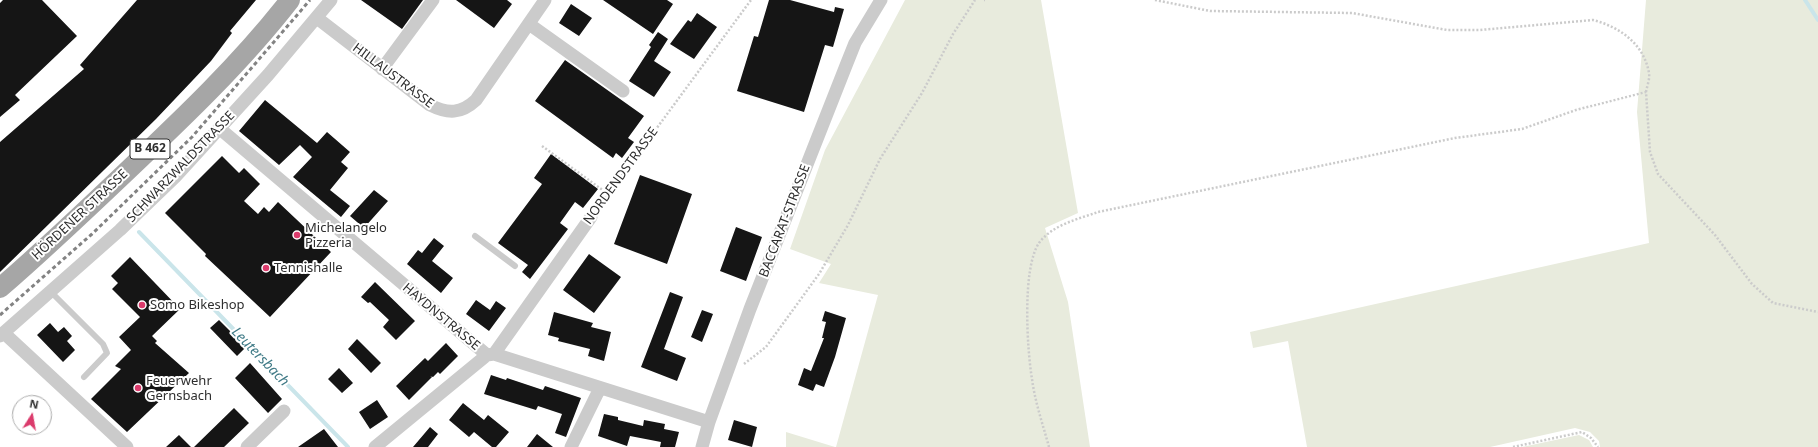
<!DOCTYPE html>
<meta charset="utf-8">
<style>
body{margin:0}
#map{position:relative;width:1818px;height:447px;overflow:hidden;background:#fff;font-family:"Noto Sans",sans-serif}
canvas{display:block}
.north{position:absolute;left:12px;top:395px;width:40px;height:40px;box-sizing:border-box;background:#fff;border:1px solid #ababab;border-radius:50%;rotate:11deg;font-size:11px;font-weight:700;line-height:16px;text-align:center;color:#2e2e2e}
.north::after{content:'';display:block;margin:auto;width:14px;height:18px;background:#db3b6c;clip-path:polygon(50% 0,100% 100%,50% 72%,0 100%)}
</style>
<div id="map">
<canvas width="1818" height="447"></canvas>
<div class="north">N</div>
</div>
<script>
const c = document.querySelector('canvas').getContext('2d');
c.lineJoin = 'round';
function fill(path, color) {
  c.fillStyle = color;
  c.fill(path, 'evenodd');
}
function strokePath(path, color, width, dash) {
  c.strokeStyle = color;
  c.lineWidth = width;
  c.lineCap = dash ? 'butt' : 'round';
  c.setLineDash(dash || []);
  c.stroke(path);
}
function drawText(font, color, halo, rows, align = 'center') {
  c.font = font + ' "Noto Sans",sans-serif';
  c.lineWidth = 4;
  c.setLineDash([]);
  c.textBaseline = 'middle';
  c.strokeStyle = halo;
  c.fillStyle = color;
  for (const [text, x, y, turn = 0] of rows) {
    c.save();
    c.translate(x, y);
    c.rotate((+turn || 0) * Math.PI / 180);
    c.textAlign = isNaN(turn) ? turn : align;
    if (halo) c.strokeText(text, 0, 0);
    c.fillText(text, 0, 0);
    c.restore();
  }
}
fill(new Path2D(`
 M905,0H1041L1078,213L1045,228L1068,302L1090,447H836L878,295L819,283L831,264L790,249L825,150Z
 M1646,0H1818V447H1600L1599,441L1590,432L1575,428L1490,447H1307L1288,341L1253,348L1250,332L1649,243L1637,112Z
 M786,432L835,447H786Z
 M1579,435L1589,440L1593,447H1522Z`), '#e8ebdd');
strokePath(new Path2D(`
 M1805,0L1818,20
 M139,232L348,447`), '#cae5ea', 4);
fill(new Path2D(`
 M3,0H42L77,36L15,95L20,100L0,117V3Z
 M137,0H256L230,31L232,33L211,61L156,119L0,272V142L84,69L80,65Z
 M361,0H423L402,29Z
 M456,0H507L512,4L494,28Z
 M603,0H667L673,4L653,34Z
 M769,0H790L834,12L835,7L844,9L833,47L825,45L804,112L737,91L754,36L758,37Z
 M571,4L592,18L579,36L559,23Z
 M697,13L717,27L694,59L670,44L688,20L691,22Z
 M658,32L668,39L654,61L671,72L654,97L629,81L651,47L649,45Z
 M565,60L644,116L628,138L634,142L622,158L616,153L613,158L535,101Z
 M265,100L317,143L327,132L350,152L341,162L348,168L330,190L350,206L341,217L293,177L312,157L300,145L279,165L239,131Z
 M551,154L598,189L583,208L575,202L560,223L568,229L530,279L522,272L528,265L498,243L542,184L534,178Z
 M222,156L239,173L244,168L260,184L244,201L258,214L264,207L269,212L278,202L331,252L270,317L205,256L206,254L165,213Z
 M640,175L692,194L667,264L614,244Z
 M374,190L388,201L364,228L350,216Z
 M736,227L762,237L746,281L720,271Z
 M434,238L444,246L432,261L453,278L441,293L407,264L418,250L422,253Z
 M589,254L621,277L594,313L563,290Z
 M130,257L180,309L152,336L157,341L155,343L189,373L127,432L91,399L121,369L115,366L131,350L119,337L140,317L112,289L118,283L111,276Z
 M375,282L415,321L396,340L383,327L389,320L370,302L368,303L361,297Z
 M670,292L683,297L664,349L686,358L677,381L641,367Z
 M476,300L490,310L496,301L506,308L489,331L466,314Z
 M702,310L713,314L702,342L691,337Z
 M825,311L846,318L835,357L824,387L816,384L813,391L798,385L804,368L811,371L824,338H822L826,322L822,321Z
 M554,312L593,323L591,327L611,332L604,361L588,356L590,349L558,341L559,338L548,335Z
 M219,320L246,347L237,356L210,328Z
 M50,323L58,332L64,327L72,336L67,341L75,350L63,362L37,335Z
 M357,339L381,363L371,373L348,349Z
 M446,343L458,356L440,374L438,372L433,377L430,376L432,377L409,400L396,386L425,358L428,361Z
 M250,363L282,399L268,413L235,378Z
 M339,368L353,383L342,393L328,379Z
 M491,375L506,380L507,378L543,390L545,386L581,398L566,437L555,433L562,414L538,406L536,410L484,394Z
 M377,400L388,417L370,429L359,412Z
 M463,403L484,420L488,415L509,432L496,447H492L474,432L469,437L449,420Z
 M234,408L249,423L224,447H194Z
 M604,414L618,417V420L643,426L644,420L665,424L664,429L679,432L675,447H660L661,442L630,436L627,446L598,436Z
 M734,420L757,427L752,447L728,440Z
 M430,427L438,434L428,447H413Z
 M324,429L338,447H298Z
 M537,434L553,447H527Z
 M179,435L191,447H166Z`), '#151515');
strokePath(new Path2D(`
 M984,0H985
 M1155,0L1210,11L1352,13L1447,30H1480L1593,20C1620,27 1644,44 1649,73C1650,79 1647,86 1646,92
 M542,146L608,194
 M598,208L751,0
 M744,364L766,347L819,274L848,225L880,159L922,93L953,34L975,0
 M1049,447C1043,425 1035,402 1032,379C1027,349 1022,268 1039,243C1052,225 1078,219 1098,212L1455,138L1522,129L1576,110L1646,92L1650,152L1658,174L1715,235L1752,284L1773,303L1818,312
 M1513,447L1582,432L1591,438L1598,447`), '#cbcbcb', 2.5, [2, 2]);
strokePath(new Path2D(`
 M475,236L515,266
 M51,292L103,344L107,353L84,377`), '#cbcbcb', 6);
strokePath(new Path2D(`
 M317,18L430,105C448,114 461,114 476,100L545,0
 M529,24L623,91
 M382,69L433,0
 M219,128L487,355L494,354L709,422
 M4,333L127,447
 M0,336L120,230L175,177L268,75L331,0
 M494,354L591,217
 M247,447L284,411
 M375,447L487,355
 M571,447L600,388
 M702,447L709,422L750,309L847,63L855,43L881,0`), '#cbcbcb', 13);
strokePath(new Path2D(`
 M0,288C43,251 84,212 125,173C183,118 241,63 290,0`), '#a6a6a6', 20);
strokePath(new Path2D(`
 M0,315L92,234L192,137L310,0`), '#838383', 3, [4, 3]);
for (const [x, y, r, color] of [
 [297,235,4,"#db3b6c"],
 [266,268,4,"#db3b6c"],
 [142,305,4,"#db3b6c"],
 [138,388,4,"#db3b6c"]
]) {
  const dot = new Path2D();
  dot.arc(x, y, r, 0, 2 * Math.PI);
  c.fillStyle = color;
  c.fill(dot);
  strokePath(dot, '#fff', 1.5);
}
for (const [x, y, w] of [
 [150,149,40]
]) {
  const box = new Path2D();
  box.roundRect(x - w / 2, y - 10, w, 20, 3);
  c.fillStyle = '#fff';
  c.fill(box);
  strokePath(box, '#2e2e2e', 1);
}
drawText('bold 12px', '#2e2e2e', null, [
 ["B 462",150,149]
]);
drawText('13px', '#2e2e2e', '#fff', [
 ["HILLAUSTRASSE",393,76,37],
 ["SCHWARZWALDSTRASSE",181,167,-46],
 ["NORDENDSTRASSE",621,176,-54],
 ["HÖRDENER STRASSE",80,215,-43],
 ["BACCARAT-STRASSE",785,221,-69],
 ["HAYDNSTRASSE",441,317,40]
]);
drawText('13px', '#2e2e2e', '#fff', [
 ["Michelangelo",305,228],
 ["Pizzeria",305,243],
 ["Tennishalle",274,268],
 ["Somo Bikeshop",150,305],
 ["Feuerwehr",146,381],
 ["Gernsbach",146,396]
], 'left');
drawText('italic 14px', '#3f7a86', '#fff', [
 ["Leutersbach",260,357,46]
]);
</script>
